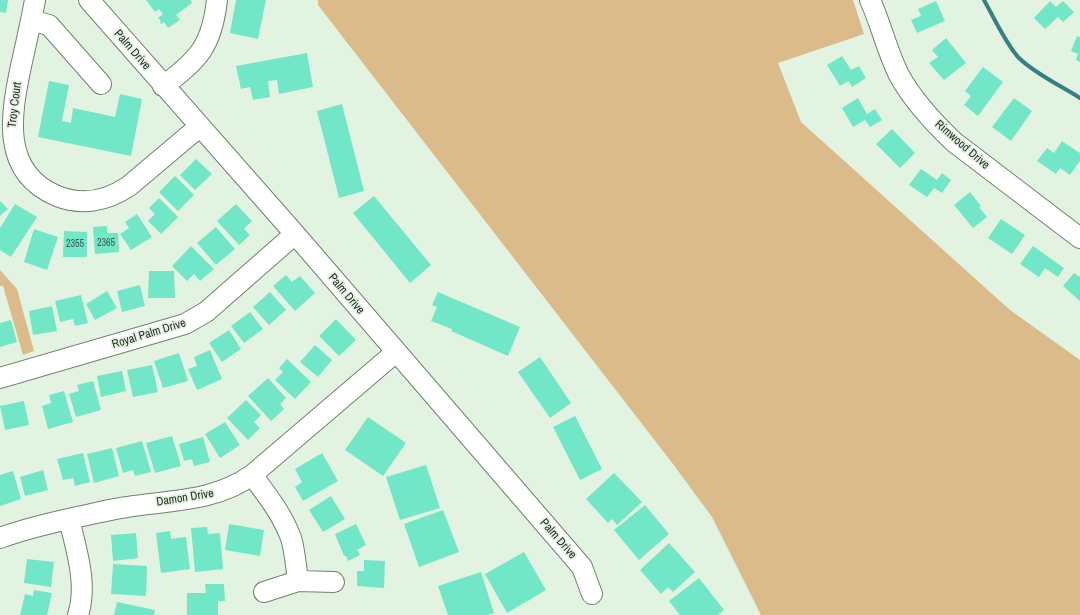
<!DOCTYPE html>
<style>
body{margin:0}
canvas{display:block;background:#e3f3e1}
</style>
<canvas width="1080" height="615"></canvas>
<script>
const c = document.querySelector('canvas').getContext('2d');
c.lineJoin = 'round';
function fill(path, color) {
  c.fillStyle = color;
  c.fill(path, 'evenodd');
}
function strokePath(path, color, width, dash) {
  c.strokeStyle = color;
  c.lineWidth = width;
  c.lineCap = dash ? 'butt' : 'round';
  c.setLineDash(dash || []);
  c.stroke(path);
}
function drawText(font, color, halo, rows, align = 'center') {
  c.font = font + ' "Archivo Narrow",sans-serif';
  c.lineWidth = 3.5;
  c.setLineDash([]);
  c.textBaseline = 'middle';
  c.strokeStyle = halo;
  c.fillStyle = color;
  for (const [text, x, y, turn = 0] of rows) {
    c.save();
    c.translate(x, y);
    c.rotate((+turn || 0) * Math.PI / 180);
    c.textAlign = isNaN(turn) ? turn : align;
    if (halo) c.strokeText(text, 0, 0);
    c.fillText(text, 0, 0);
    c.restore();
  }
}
fill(new Path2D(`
 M318,0H853L864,34L778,63L801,122L1010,310L1080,360V615H761L712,517L673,464L318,5Z
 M0,270L17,289L34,351L23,355L3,286H0Z`), '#dabb89');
strokePath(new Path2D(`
 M984,0C993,16 1007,46 1019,58C1034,73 1061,86 1080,98`), '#368085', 4);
fill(new Path2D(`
 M0,0H8L6,13L0,12Z
 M146,0H190L192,3L176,15L180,20L168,28L164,22L161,24L160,22L161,21L158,18L163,14L159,9L155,12Z
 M236,0H266L258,39L230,33Z
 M936,1L945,21L917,33L911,20L921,16L918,9Z
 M1050,1L1056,7L1063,1L1074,12L1063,22L1058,17L1045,29L1034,18Z
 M1077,36L1080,37V62L1076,60L1078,54L1071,51Z
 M946,38L966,63L944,80L929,63L938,57L932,50Z
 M307,53L313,87L279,94L277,80L268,81L270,97L253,100L250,87L241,89L236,66Z
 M842,56L851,70L859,66L866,78L852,87L849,81L840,86L827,65Z
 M983,67L1003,82L978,116L964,105L971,96L965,91Z
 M49,81L69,85L62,121L71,123L73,108L115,117L120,94L142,99L131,156L38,137Z
 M858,98L867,114L875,109L882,120L870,127L865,120L853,127L842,108Z
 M1014,98L1032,111L1011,141L992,127Z
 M342,104L364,191L339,198L317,111Z
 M892,129L915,153L900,168L876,144Z
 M1062,141L1080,153V161L1070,175L1060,168L1056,174L1037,161L1047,148L1054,153Z
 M196,159L212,174L195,190L180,175Z
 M921,169L937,180L942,173L951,180L942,193L934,188L927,197L909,185Z
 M175,176L194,195L178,211L159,192Z
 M970,192L981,206L979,207L987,217L973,228L954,205Z
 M374,196L431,265L410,283L353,213Z
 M159,198L178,217L161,234L148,221L155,214L149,208Z
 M0,201L8,209L0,216Z
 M15,204L37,217L11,257L0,250V228Z
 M236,204L252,221L244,229L250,235L239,245L217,221Z
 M137,214L152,237L131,250L120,234L129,228L125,222Z
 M1001,219L1025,235L1012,254L988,238Z
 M107,226V233H118L119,252L95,254L93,227Z
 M216,227L235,249L216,265L197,243Z
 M34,229L58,237L47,270L24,262Z
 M64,231L87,232V257H63Z
 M191,246L214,269L200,281L194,274L187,281L172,266Z
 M1033,246L1064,268L1058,277L1045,268L1039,277L1020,264Z
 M149,271H174L175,298H148Z
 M1074,273L1080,277V301L1063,286Z
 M286,275L292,282L300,276L315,293L295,311L273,286Z
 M140,285L145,306L122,312L117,291Z
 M107,291L117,308L95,320L86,304Z
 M270,292L286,310L269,325L253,307Z
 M438,292L520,327L508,356L451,331L452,329L431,321L437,307L432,305Z
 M81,295L88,323L75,326L73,319L60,322L55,301Z
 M52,306L57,331L33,335L29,311Z
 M250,312L263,329L244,343L231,326Z
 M336,319L356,340L339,356L319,336Z
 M11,320L17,342L0,347V323Z
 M229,330L241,349L222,362L209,343Z
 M315,345L332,360L318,377L300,362Z
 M210,350L222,379L197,390L188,369L197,366L194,357Z
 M179,353L188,381L163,388L154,361Z
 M540,357L571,403L550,418L518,372Z
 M287,359L311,382L295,399L275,380L283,372L279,368Z
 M152,365L158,392L133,397L127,370Z
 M122,371L126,391L101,397L97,376Z
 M268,378L286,398L280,404L284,409L271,421L248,396Z
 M93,381L101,410L76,417L69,394L79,391L77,385Z
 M64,391L73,422L48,429L42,406L51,403L49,395Z
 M246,400L261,415L254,422L260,428L248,440L227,418Z
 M24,401L29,425L5,430L0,406Z
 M575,416L602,469L580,480L553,427Z
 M368,417L406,443L383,476L345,450Z
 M225,422L240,445L220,458L205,434Z
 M172,436L181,466L155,473L146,443Z
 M203,437L210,462L194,466L192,459L184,461L179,444Z
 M142,441L151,472L135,476L133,470L123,473L116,448Z
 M112,448L119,476L94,483L87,454Z
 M83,453L90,482L75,486L73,478L63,480L57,459Z
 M322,453L338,481L303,501L295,487L302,482L295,469Z
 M426,465L440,508L400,520L386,477Z
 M43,470L48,490L25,496L20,477Z
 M13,471L21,499L0,506V475Z
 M614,473L642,502L617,525L612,519L608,523L586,499Z
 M331,496L345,519L323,532L309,510Z
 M645,505L669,534L639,560L614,530Z
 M443,510L459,552L419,567L404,524Z
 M229,524L264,530L260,556L225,550Z
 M356,524L366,545L357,550L360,555L348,561L346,556H344L335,534Z
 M207,527L208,534L220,533L223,569L195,572L191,528Z
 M170,531L171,539L186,537L190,569L161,573L156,533Z
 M136,533L138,558L113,561L111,535Z
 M669,543L695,572L673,592L668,587L661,594L640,570Z
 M524,552L546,590L507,613L485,574Z
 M27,559L54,562L51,587L24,583Z
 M364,560L385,561L384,588L357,586V571H364Z
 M113,564L147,566L146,596L111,594Z
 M481,572L494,613L488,615H448L438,586Z
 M699,578L724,610L718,615H680L669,601Z
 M205,584H224L225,601H218V615H187V593H206Z
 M34,590L52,593L47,615H20L25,594L33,596Z
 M117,602L155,610L154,615H114Z`), '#71e7c7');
const minor = new Path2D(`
 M35,0C31,22 26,44 21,66C11,114 0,172 57,196C82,206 107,201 129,186L199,127
 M89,0L295,234L582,567L592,594
 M870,0C881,24 887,51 899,75C912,99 934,123 954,142L1080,238
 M31,20L49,25L101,84
 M163,86C199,60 212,45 217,0
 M0,378L185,324L206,312L295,234
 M252,475C267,495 282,514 291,538C295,551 296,567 298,581
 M69,519C76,549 88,584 78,615
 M0,538C27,528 54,522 82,516C97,513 112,509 127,507C170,500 214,502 252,475L396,352
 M264,592L298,581L334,582`);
strokePath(minor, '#728170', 22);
strokePath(minor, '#fff', 20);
drawText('10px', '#3b5d50', null, [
 ["2365",106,243],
 ["2355",75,244]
]);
drawText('12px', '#292f28', '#e3f3e1', [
 ["Palm Drive",132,50,49],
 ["Troy Court",15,105,-83],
 ["Rimwood Drive",962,145,41],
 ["Palm Drive",346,294,50],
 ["Royal Palm Drive",149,334,-17],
 ["Damon Drive",185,498,-9],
 ["Palm Drive",558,539,49]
]);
</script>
